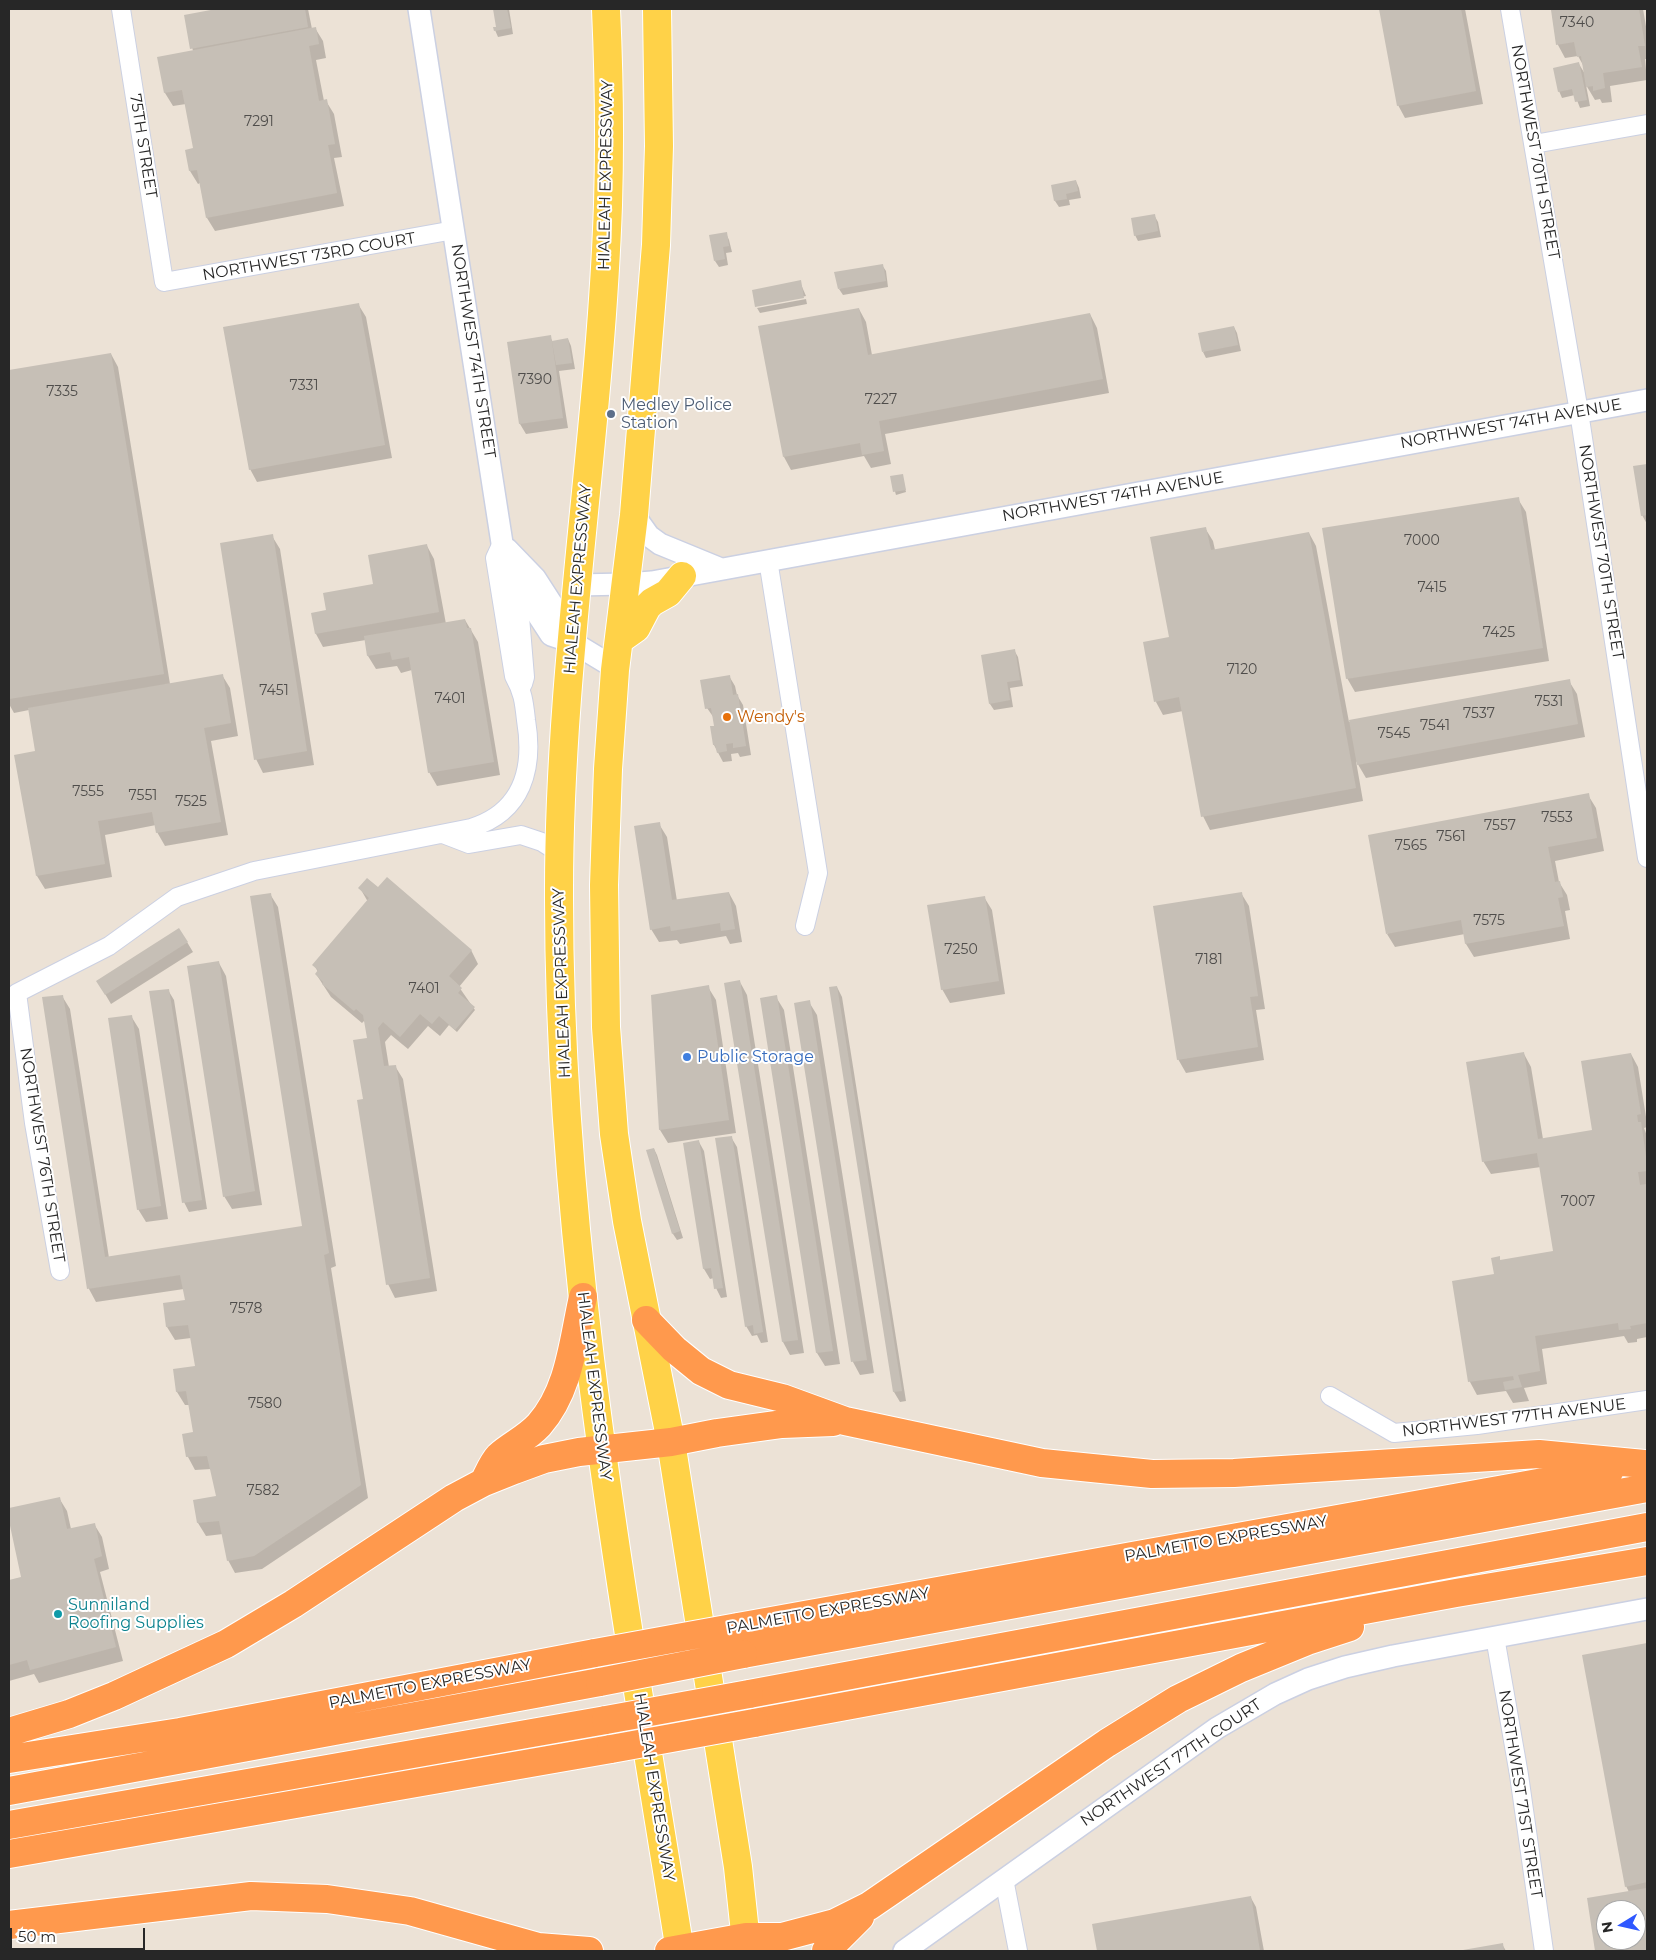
<!DOCTYPE html>
<style>
body{margin:0}
#map{position:relative;width:1656px;height:1960px;overflow:hidden;background:#ece2d6;font-family:Montserrat,sans-serif}
canvas{display:block}
.frame{position:absolute;inset:0;border:10px solid #272727;pointer-events:none}
.north{position:absolute;left:1596px;top:1900px;width:50px;height:50px;box-sizing:border-box;background:#fff;border:1px solid #a9a9a9;border-radius:50%;rotate:261deg;font-size:14px;font-weight:700;line-height:20px;text-align:center;color:#272727}
.north::after{content:'';display:block;margin:auto;width:18px;height:22px;background:#2f58ff;clip-path:polygon(50% 0,100% 100%,50% 72%,0 100%)}
.scale{position:absolute;left:10px;top:1928px;width:135px;height:22px;box-sizing:border-box;border:2px solid #272727;border-top:0;padding-left:6px;font-size:15px;line-height:18px;white-space:nowrap;color:#272727;-webkit-text-stroke:4px #fff;paint-order:stroke}
</style>
<div id="map">
<canvas width="1656" height="1960"></canvas>
<div class="frame"></div>
<div class="north">N</div>
<div class="scale">50 m</div>
</div>
<script>
const c = document.querySelector('canvas').getContext('2d');
c.lineJoin = 'round';
function fill(path, color) {
  c.fillStyle = color;
  c.fill(path, 'evenodd');
}
function strokePath(path, color, width, dash) {
  c.strokeStyle = color;
  c.lineWidth = width;
  c.lineCap = dash ? 'butt' : 'round';
  c.setLineDash(dash || []);
  c.stroke(path);
}
function drawText(font, color, halo, rows, align = 'center') {
  c.font = font + ' Montserrat,sans-serif';
  c.lineWidth = 4;
  c.setLineDash([]);
  c.textBaseline = 'middle';
  c.strokeStyle = halo;
  c.fillStyle = color;
  for (const [text, x, y, turn = 0] of rows) {
    c.save();
    c.translate(x, y);
    c.rotate((+turn || 0) * Math.PI / 180);
    c.textAlign = isNaN(turn) ? turn : align;
    if (halo) c.strokeText(text, 0, 0);
    c.fillText(text, 0, 0);
    c.restore();
  }
}
fill(new Path2D(`
 M223,9H308L312,29L315,28L323,41L326,58L316,60L324,101H326L334,114L342,157L334,158L344,206L215,231L207,218L200,183L198,184L190,171L194,149L186,104L173,106L165,93L159,58L193,51L185,16Z
 M494,9H509L513,34L498,37L495,30L497,28Z
 M1380,9H1465L1483,104L1405,118L1398,105Z
 M1568,9H1643L1647,32V59H1645L1647,80L1610,86L1612,102L1602,103L1600,99L1595,100L1586,85L1590,106L1580,108L1575,95L1562,98L1559,91L1579,64L1585,74L1583,65L1578,56L1565,58L1558,45L1552,11Z
 M1076,181L1079,188L1081,198L1069,200L1070,205L1059,207L1055,201L1052,186Z
 M1154,215L1158,222L1161,237L1138,241L1135,235Z
 M726,233L729,240L732,252L726,253L728,265L719,267L715,261Z
 M882,265L886,271L888,287L843,295L839,289Z
 M800,282L806,296L757,305V307L754,291Z
 M806,299L807,304L760,313L757,308Z
 M358,304L366,317L392,458L257,482L250,469Z
 M859,309L866,322L872,355L1090,314L1097,328L1109,393L885,434L891,464L871,468L864,456L791,470L784,457L760,327Z
 M1234,327L1237,333L1241,351L1206,358L1203,352Z
 M550,337L553,342L568,339L571,346L575,369L559,371L568,428L526,434L520,424L508,343Z
 M111,354L118,367L170,684L222,675L230,688L238,736L211,741L228,835L165,846L157,832L156,825L105,835L112,877L45,889L37,876L16,756L37,752L29,710L14,713L9,704V371Z
 M1647,465V524L1642,515L1635,467Z
 M902,475L906,492L896,495L891,477Z
 M1518,499L1526,512L1549,661L1355,692L1347,678Z
 M1205,528L1213,541L1215,550L1309,533L1316,546L1349,722L1569,681L1577,694L1585,737L1366,778L1356,761L1363,801L1210,830L1203,816L1183,711L1163,715L1156,702L1170,638Z
 M272,536L280,549L314,765L263,773L256,759Z
 M427,546L434,559L446,624L465,620L478,642L500,775L437,786L429,772L412,670L401,673L397,666L376,669L368,656L366,640L323,647L316,634L312,614L327,611L375,585Z
 M1014,650L1018,657L1023,686L1010,688L1013,707L994,710L990,704L983,656Z
 M729,676L735,686L737,695L743,705L751,755L740,757L738,753L731,754L732,761L723,762L714,745L715,727L714,718L707,708Z
 M1588,795L1596,808L1604,851L1555,861L1559,882L1567,895L1570,910L1565,911L1570,939L1474,957L1466,944L1465,934L1395,947L1387,934Z
 M659,824L667,837L677,901L729,893L736,906L742,942L730,944L726,936L680,944L677,940L659,942L651,929Z
 M360,888L378,889L471,950L478,964L459,987L475,1010L457,1032L449,1025L440,1036L428,1026L408,1049L391,1035L385,1042L389,1067L395,1066L403,1079L437,1291L395,1298L388,1284L364,1100L368,1039L365,1022L364,1021L362,1023L331,997L316,974L318,972L314,965L368,902Z
 M1241,893L1249,906L1265,1009L1256,1010L1264,1060L1186,1073L1178,1059Z
 M270,894L278,907L336,1266L331,1268L368,1498L262,1569L235,1573L228,1560L223,1534L206,1536L198,1523L195,1501L217,1497L211,1469L195,1470L188,1457L184,1435L194,1433L189,1405H185L177,1392L174,1370L197,1367L191,1338L175,1340L167,1327L186,1301L184,1289L96,1302L89,1289L43,998L62,996L70,1009L109,1258L304,1227Z
 M984,897L992,910L1005,994L950,1003L942,989Z
 M187,942L193,952L111,1004L98,982Z
 M219,963L226,976L262,1205L232,1209L224,1196Z
 M740,982L747,995L804,1353L790,1355L783,1342Z
 M708,987L716,1000L736,1133L668,1143L660,1130Z
 M837,987L842,997L906,1401L900,1402L894,1392L830,988Z
 M168,990L174,1000L207,1209L189,1212L184,1202Z
 M776,997L784,1010L840,1364L825,1366L817,1353L761,999Z
 M809,1002L817,1015L874,1373L860,1375L853,1362L796,1004Z
 M131,1016L139,1029L168,1219L146,1222L138,1209Z
 M1524,1054L1531,1067L1543,1139L1594,1131L1631,1054L1638,1067L1647,1123V1127L1644,1128L1647,1136V1337L1637,1339V1342L1628,1343L1624,1336L1542,1349L1547,1384L1524,1388L1529,1401L1513,1403L1506,1391L1477,1395L1470,1382L1454,1282L1495,1275L1499,1258L1501,1261L1555,1252L1541,1167L1491,1174L1483,1161Z
 M731,1137L737,1147L768,1342L761,1343L757,1335L752,1336L746,1326Z
 M699,1142L704,1151L727,1297L721,1298L716,1288L714,1278L710,1279L704,1269L685,1144Z
 M654,1149L657,1155L683,1238L677,1240L673,1234L648,1151Z
 M59,1498L67,1511L71,1529L94,1524L102,1537L109,1569L100,1572L123,1661L39,1683L34,1674L9,1681V1582L23,1578L9,1509Z
 M1647,1644V1951H1596L1588,1899L1629,1892L1626,1886L1584,1656ZM1606,1910H1636V1940H1606Z
 M1251,1898L1256,1907L1264,1951H1098L1094,1925Z
 M1502,1944L1506,1951H1464Z`), '#0003');
fill(new Path2D(`
 M216,9H305L308,27L190,49L184,15Z
 M493,9H507L511,28L494,31L493,27H496Z
 M1379,9H1461L1476,91L1397,106Z
 M1560,9H1639L1645,46H1638L1642,67L1603,73L1605,88L1593,91V86L1586,87L1581,56L1577,57L1574,42L1556,45L1551,10Z
 M316,27L319,44L309,46L319,101L327,99L335,144L328,145L337,193L206,218L197,170L189,171L185,150L193,148L182,90L164,93L157,57Z
 M1579,62L1587,100L1575,102L1572,89L1558,92L1553,68Z
 M1076,180L1078,191L1066,194L1067,199L1054,201L1051,185Z
 M1155,214L1158,231L1134,236L1131,218Z
 M727,232L729,246L723,247L725,259L714,261L709,235Z
 M883,264L886,281L838,289L834,272Z
 M801,280L804,298L755,307L752,290Z
 M359,303L385,445L249,470L223,327Z
 M859,308L868,355L1090,313L1103,379L879,421L884,451L862,455L860,443L783,457L758,326Z
 M1234,326L1238,345L1202,352L1198,333Z
 M551,335L563,418L519,424L507,342Z
 M568,338L572,363L556,365L552,341Z
 M111,353L164,674L9,699V370Z
 M1647,464V515L1641,516L1633,466Z
 M903,474L906,490L893,492L890,476Z
 M1519,497L1543,648L1346,679L1322,528Z
 M1206,527L1211,550L1309,532L1356,788L1201,817L1179,697L1154,702L1143,642L1169,637L1150,537Z
 M273,534L307,751L254,760L220,543Z
 M427,544L439,612L315,634L311,613L326,610L323,593L373,584L368,555Z
 M465,619L467,628H471L494,762L428,773L409,657L392,660L390,652L367,656L364,636Z
 M1015,649L1020,680L1007,682L1010,700L989,704L981,655Z
 M223,674L231,723L204,728L221,822L156,833L152,812L98,821L105,864L36,876L14,755L35,751L28,708Z
 M730,675L733,695L738,694L746,746L733,748V743L726,744L727,751L717,753L715,745H713L710,726H714L711,708L705,709L700,680Z
 M1570,679L1578,724L1357,765L1349,720Z
 M1589,793L1597,838L1548,847L1555,882L1560,881L1563,897L1558,898L1564,926L1465,944L1461,920L1386,934L1368,835Z
 M660,822L672,900L729,892L735,929L721,931L720,923L671,931L670,926L650,930L634,826Z
 M387,877L472,950L449,976L462,988L458,993L475,1007L455,1030L439,1016L432,1024L420,1014L400,1037L383,1022L378,1028L384,1066L396,1065L430,1278L386,1285L357,1100L363,1099L353,1040L367,1038L363,1015L356,1009L354,1011L322,984L323,982L315,974L318,970L312,965L369,898L358,888L367,878L378,887Z
 M1242,892L1258,996L1250,997L1258,1047L1177,1060L1153,906Z
 M271,893L329,1253L324,1255L361,1485L254,1556L227,1561L219,1521L197,1523L193,1500L216,1496L207,1456L186,1457L182,1434L193,1432L186,1391L176,1392L173,1369L195,1366L188,1325L166,1327L163,1303L185,1300L180,1275L87,1289L42,997L63,995L105,1257L302,1226L250,896Z
 M985,896L999,981L941,990L927,905Z
 M179,928L188,942L105,995L96,981Z
 M219,961L255,1191L223,1197L187,966Z
 M740,980L798,1340L782,1342L724,983Z
 M709,985L729,1120L659,1130L651,995Z
 M837,986L902,1391L893,1392L829,987Z
 M169,989L202,1200L182,1203L149,991Z
 M777,995L833,1351L816,1353L760,998Z
 M810,1000L867,1360L851,1362L794,1003Z
 M132,1015L161,1206L137,1210L108,1018Z
 M1524,1052L1538,1139L1592,1130L1581,1061L1631,1053L1641,1114L1637,1115L1638,1122H1641L1647,1164V1171L1638,1172L1640,1185L1647,1184V1323L1630,1326L1631,1329L1619,1330L1618,1323L1535,1336L1540,1371L1518,1375L1522,1387L1505,1390L1503,1382L1514,1380L1513,1376L1468,1382L1452,1281L1494,1274L1491,1258L1500,1256V1260L1553,1251L1537,1153L1482,1162L1466,1062Z
 M732,1136L763,1332L754,1334L753,1325L745,1327L715,1138Z
 M699,1140L723,1288L714,1289L711,1268L703,1269L683,1143Z
 M654,1148L680,1231L672,1234L646,1150Z
 M60,1497L67,1529L95,1523L102,1556L94,1559L116,1647L30,1670L27,1660L9,1665V1580L21,1577L9,1521V1508Z
 M1647,1643V1882L1625,1887L1582,1655Z
 M1647,1888V1951H1595L1587,1898ZM1606,1910H1636V1940H1606Z
 M1251,1896L1260,1951H1097L1092,1924Z
 M1503,1943L1504,1951H1463V1950Z`), '#c6bfb6');
const minor = new Path2D(`
 M121,9L164,282L454,230
 M1510,9L1579,412L1647,858
 M1534,144L1647,124
 M768,560L818,873L805,926
 M517,581L525,677L523,684
 M443,834L469,844L521,835L542,842L559,853
 M60,1271L34,1123L17,993L109,946L177,897L254,871L471,828C523,812 534,768 526,720C524,702 523,692 514,676L495,558L502,543
 M1330,1396L1394,1433L1477,1425L1647,1400
 M1495,1637L1519,1775L1544,1951
 M1004,1879L1018,1951`);
const tertiary = new Path2D(`
 M419,9L502,543L519,586L551,635L572,642L615,668
 M634,515L649,536L660,544L721,569
 M507,549L535,578L557,612L572,642
 M577,585L626,584L652,582L1647,400
 M904,1951L1217,1728L1275,1694L1308,1679L1345,1667L1393,1656L1647,1609`);
const primary = new Path2D(`
 M606,9C609,74 610,139 608,205C600,434 559,661 559,890C558,1247 624,1600 680,1951
 M657,9L659,146L656,245L634,515L615,670L608,769L604,885L606,1027L614,1134L627,1221L671,1442L738,1867L747,1951
 M619,640L636,628L647,607L652,602L668,593L682,576`);
const motorway = new Path2D(`
 M646,1320L674,1349L701,1371L729,1385L782,1398L845,1421L1042,1463L1152,1474L1234,1473L1539,1454L1644,1464
 M484,1482C488,1474 493,1462 499,1456C511,1445 526,1439 539,1425C570,1390 573,1341 583,1297
 M738,1627L1610,1470
 M743,1654L1647,1488
 M749,1694L1647,1527
 M754,1723L1456,1593L1647,1561
 M9,1732L69,1714L114,1696L226,1644L293,1604L454,1498L484,1482L514,1470L544,1459L579,1452L671,1442L717,1433L782,1424L833,1422
 M9,1759L180,1732L595,1653
 M9,1791L600,1682
 M9,1825L606,1720
 M9,1854L611,1749
 M9,1925L251,1896L327,1899L410,1911L538,1947L547,1951
 M538,1947L589,1951
 M669,1951L746,1937H782L835,1923L869,1906L1107,1743L1178,1699L1241,1668L1307,1641L1350,1627
 M826,1951L860,1917`);
strokePath(minor, '#cbd0e2', 20);
strokePath(tertiary, '#cbd0e2', 24);
strokePath(primary, '#fff', 30);
strokePath(motorway, '#fff', 30);
strokePath(minor, '#fff', 18);
strokePath(tertiary, '#fff', 21);
strokePath(primary, '#ffd248', 28);
strokePath(motorway, '#ff994d', 28);
const motorwayBridge = new Path2D(`
 M595,1653L738,1627
 M600,1682L743,1654
 M606,1720L749,1694
 M611,1749L754,1723`);
strokePath(motorwayBridge, '#fff', 30, []);
strokePath(motorwayBridge, '#ff994d', 28);
for (const [x, y, r, color] of [
 [611,414,5,"#5c6f8a"],
 [727,717,5,"#e8710a"],
 [687,1057,5,"#3f7fe0"],
 [58,1614,5,"#0f9aa8"]
]) {
  const dot = new Path2D();
  dot.arc(x, y, r, 0, 2 * Math.PI);
  c.fillStyle = color;
  c.fill(dot);
  strokePath(dot, '#fff', 2);
}
drawText('14px', '#4f4d4b', null, [
 ["7340",1577,23],
 ["7291",259,122],
 ["7390",535,380],
 ["7331",304,386],
 ["7335",62,392],
 ["7227",881,400],
 ["7000",1422,541],
 ["7415",1432,588],
 ["7425",1499,633],
 ["7120",1242,670],
 ["7451",274,691],
 ["7401",450,699],
 ["7531",1549,702],
 ["7537",1479,714],
 ["7541",1435,726],
 ["7545",1394,734],
 ["7555",88,792],
 ["7551",143,796],
 ["7525",191,802],
 ["7553",1557,818],
 ["7557",1500,826],
 ["7561",1451,837],
 ["7565",1411,846],
 ["7575",1489,921],
 ["7250",961,950],
 ["7181",1209,960],
 ["7401",424,989],
 ["7007",1578,1202],
 ["7578",246,1309],
 ["7580",265,1404],
 ["7582",263,1491]
]);
drawText('16px', '#272727', '#fff', [
 ["75TH STREET",143,146,81],
 ["NORTHWEST 70TH STREET",1535,152,80],
 ["HIALEAH EXPRESSWAY",606,175,-89],
 ["NORTHWEST 73RD COURT",309,257,-10],
 ["NORTHWEST 74TH STREET",473,351,81],
 ["NORTHWEST 74TH AVENUE",1511,424,-10],
 ["NORTHWEST 74TH AVENUE",1113,497,-10],
 ["NORTHWEST 70TH STREET",1601,552,81],
 ["HIALEAH EXPRESSWAY",578,579,-85],
 ["HIALEAH EXPRESSWAY",562,983,-92],
 ["NORTHWEST 76TH STREET",42,1155,81],
 ["HIALEAH EXPRESSWAY",594,1386,83],
 ["NORTHWEST 77TH AVENUE",1514,1418,-7],
 ["PALMETTO EXPRESSWAY",1226,1539,-10],
 ["PALMETTO EXPRESSWAY",828,1611,-10],
 ["PALMETTO EXPRESSWAY",430,1684,-11],
 ["NORTHWEST 77TH COURT",1171,1763,-34],
 ["HIALEAH EXPRESSWAY",654,1787,81],
 ["NORTHWEST 71ST STREET",1520,1794,81]
]);
drawText('16px', '#4e5e75', '#fff', [
 ["Medley Police",621,405],
 ["Station",621,423]
], 'left');
drawText('16px', '#c56008', '#fff', [
 ["Wendy's",737,717]
], 'left');
drawText('16px', '#366cbe', '#fff', [
 ["Public Storage",697,1057]
], 'left');
drawText('16px', '#0d838f', '#fff', [
 ["Sunniland",68,1605],
 ["Roofing Supplies",68,1623]
], 'left');
</script>
